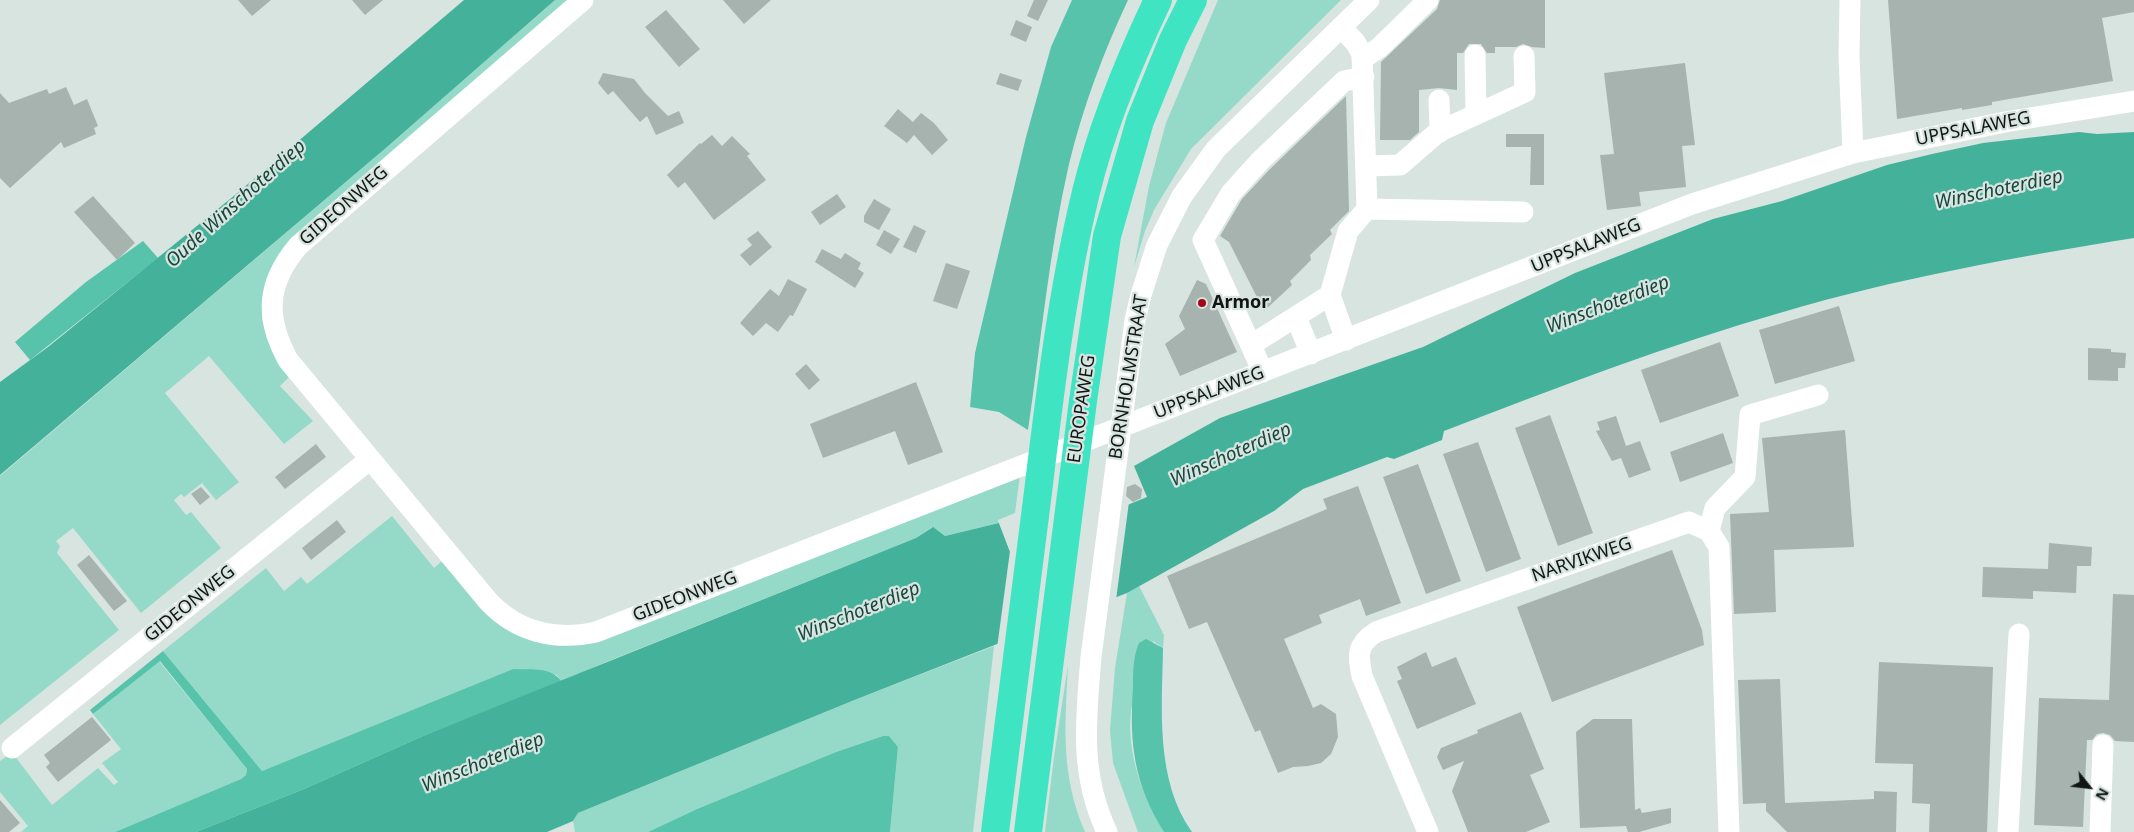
<!DOCTYPE html>
<style>
body{margin:0}
#map{position:relative;width:2134px;height:832px;overflow:hidden;background:#d7e4e0;font-family:"Noto Sans",sans-serif}
canvas{display:block}
.north{position:absolute;left:2064px;top:762px;width:50px;height:50px;-webkit-text-stroke:4px #d7e4e0;paint-order:stroke;rotate:119deg;font-size:14px;font-weight:700;line-height:20px;text-align:center;color:#111614}
.north::after{content:'';display:block;margin:auto;width:18px;height:22px;background:#111614;clip-path:polygon(50% 0,100% 100%,50% 72%,0 100%)}
</style>
<div id="map">
<canvas width="2134" height="832"></canvas>
<div class="north">N</div>
</div>
<script>
const c = document.querySelector('canvas').getContext('2d');
c.lineJoin = 'round';
function fill(path, color) {
  c.fillStyle = color;
  c.fill(path, 'evenodd');
}
function strokePath(path, color, width, dash) {
  c.strokeStyle = color;
  c.lineWidth = width;
  c.lineCap = dash ? 'butt' : 'round';
  c.setLineDash(dash || []);
  c.stroke(path);
}
function drawText(font, color, halo, rows, align = 'center') {
  c.font = font + ' "Noto Sans",sans-serif';
  c.lineWidth = 4.5;
  c.setLineDash([]);
  c.textBaseline = 'middle';
  c.strokeStyle = halo;
  c.fillStyle = color;
  for (const [text, x, y, turn = 0] of rows) {
    c.save();
    c.translate(x, y);
    c.rotate((+turn || 0) * Math.PI / 180);
    c.textAlign = isNaN(turn) ? turn : align;
    if (halo) c.strokeText(text, 0, 0);
    c.fillText(text, 0, 0);
    c.restore();
  }
}
fill(new Path2D(`
 M555,0H574L292,243L262,305V319L267,339L290,376L280,386L313,421L284,444L209,356L165,393L239,482L216,500L202,483L184,497L181,494L174,500L186,515L191,512L221,548L141,613L73,528L56,541L60,546L57,553L119,630L0,725V476L387,147Z
 M1218,0H1341L1191,149L1154,210L1145,231L1134,267L1149,186L1166,123Z
 M1020,475L1015,513L998,520L999,523L945,536L932,527L916,538L606,662L562,682L557,675L513,669L262,771L163,651L266,568L284,591L301,577L307,584L392,516L434,568L442,561L553,644Z
 M1139,586L1164,635L1163,648L1153,641C1147,661 1134,692 1131,711C1126,752 1143,798 1164,832H1138L1113,763L1110,730L1115,668L1127,593Z
 M994,646L973,832H890L898,747L889,736H883L836,752L697,809L648,832H575L573,821L578,813L857,699Z
 M159,661L247,769L246,775L241,779L115,832H21L28,826L0,792V761L6,757L14,755L52,805L98,768L114,785L118,782L102,763L121,749L93,714Z
 M1068,665C1065,725 1060,775 1085,832H1045L1054,757Z`), '#95dac8');
fill(new Path2D(`
 M1072,0H1128C1103,53 1083,107 1069,164C1049,251 1041,342 1028,430L999,412L970,407L975,353L1026,137L1051,47Z
 M143,241L158,258L30,360L15,342L86,282Z
 M1146,639L1163,648C1162,709 1155,780 1192,832H1164C1134,785 1129,742 1133,688C1133,672 1133,657 1139,643Z
 M163,651L262,771L513,669C531,670 551,666 562,682L423,736L304,789L196,832H115L241,779L246,775L247,769L160,661L93,714L90,710Z
 M883,736H889L898,747L890,832H648L697,809L836,752Z`), '#56c3aa');
fill(new Path2D(`
 M464,0H555L387,147L0,475V382L48,347L235,195Z
 M2079,132L2097,134L2134,132V238C2016,257 1898,278 1783,312C1668,345 1555,388 1444,431L1442,440L1394,459L1387,457L1303,489L1274,511L1127,593L857,699L578,813L573,821L547,832H196L304,789L423,736L916,538L933,527L945,536L999,523L1010,552H1012L1147,497L1134,466L1220,418L1423,347L1575,273L1713,219L1782,201L1887,165L1932,154L1983,143Z`), '#44b29a');
fill(new Path2D(`
 M1129,502L1116,600L997,648L1010,551L998,520L1001,522L1012,549Z`), '#d7e4e0');
fill(new Path2D(`
 M238,0H271L252,16Z
 M352,0H383L365,15Z
 M723,0H771L744,24Z
 M1034,0H1048L1038,21L1027,16Z
 M1440,0H1545V48L1532,47L1523,44L1516,47H1495V53H1487L1481,44H1469L1463,53H1457V90L1439,88L1419,90V132L1410,140H1380L1381,62L1437,9Z
 M1888,0H2134V12L2102,18L2113,81L1992,102V105L1962,110V108L1897,119Z
 M666,10L700,49L679,67L645,27Z
 M1016,20L1032,27L1026,42L1010,35Z
 M1685,63L1695,145L1682,146L1686,187L1639,192L1641,206L1607,210L1600,155L1614,154L1604,73Z
 M603,73L634,79L645,93L668,116L679,111L684,123L656,135L647,116L640,122L613,91L608,95L598,83Z
 M1000,73L1022,80L1018,91L996,84Z
 M66,87L74,105L87,99L98,126L94,128L96,134L64,148L61,142L10,188L0,178V93L9,103L47,89L49,94Z
 M1346,96L1349,211L1330,230L1332,234L1310,255L1311,260L1290,281L1292,285L1264,311L1229,242L1220,236L1242,199L1269,170Z
 M898,109L913,122L921,113L934,123L948,140L932,155L914,135L907,143L884,126Z
 M1506,134H1544V185H1530L1531,147H1506Z
 M712,135L722,146L732,136L750,154L747,156L766,180L714,220L685,182L678,188L667,175L700,143L701,144Z
 M837,194L846,207L820,225L811,212Z
 M93,196L135,243L117,260L74,212Z
 M874,199L891,209L879,230L864,222V216Z
 M914,225L926,231L916,253L903,247Z
 M884,230L900,239L891,254L876,245Z
 M758,231L772,247L750,266L740,255L752,245L747,239Z
 M822,249L841,259L845,253L861,263L858,269L864,273L855,288L815,262Z
 M946,263L970,271L957,309L933,301Z
 M788,279L807,289L793,316L790,315L778,332L766,323L753,336L740,323L770,289L779,296Z
 M1197,280L1206,284L1237,352L1180,376L1165,344L1185,329L1179,316Z
 M1839,306L1855,361L1775,384L1759,330Z
 M1720,342L1739,396L1660,423L1641,370Z
 M2088,348L2111,349V352L2126,353L2125,368H2118V381L2088,380Z
 M806,364L820,380L809,390L795,374Z
 M916,382L943,452L908,465L895,431L823,458L810,424Z
 M1550,415L1593,533L1558,546L1515,428Z
 M1616,416L1626,446L1640,441L1651,470L1629,478L1621,458L1612,461L1596,431L1600,430L1597,422Z
 M1845,430L1854,547L1774,550L1776,612L1734,614L1730,514L1769,512L1762,438Z
 M1723,433L1733,463L1680,482L1670,452Z
 M1478,442L1521,559L1486,572L1443,454Z
 M316,444L326,457L285,489L275,477Z
 M1418,464L1461,581L1426,594L1383,477Z
 M1135,484L1142,489L1141,498L1133,502L1126,496L1127,487Z
 M1358,486L1401,603L1366,616L1360,599L1319,615L1322,623L1284,639L1313,708L1321,704L1336,714L1338,737L1331,754L1321,763L1308,766L1293,767L1278,773L1260,730L1255,732L1207,622L1189,629L1167,576L1327,509L1323,499Z
 M201,487L210,497L200,505L191,494Z
 M337,520L346,532L311,560L302,548Z
 M2049,543L2092,547L2091,566H2077L2076,593L2033,591V599L1982,597L1983,567L2048,569Z
 M1672,550L1702,630L1704,645L1552,702L1517,607Z
 M89,555L127,601L114,611L77,565Z
 M2113,594L2134,595V742L2115,741L2110,735L2103,733L2097,734L2092,740H2087L2083,827L2034,825L2039,698L2109,700Z
 M1426,652L1432,667L1456,657L1476,704L1417,729L1397,681L1402,679L1397,667Z
 M1879,662L1993,667L1987,832H1929L1930,804L1912,803L1913,764L1875,763Z
 M1780,679L1785,803L1874,799V791L1897,792L1896,832H1787L1766,811V803L1743,804L1738,680Z
 M1521,712L1544,769L1530,775L1550,822L1526,832H1468L1452,791L1464,761L1443,770L1437,757L1441,748L1478,733L1477,730Z
 M92,717L111,740L58,782L46,767L50,763L44,755Z
 M1593,719H1632L1635,810L1640,808L1642,813L1671,808V823L1639,832H1628L1626,826L1580,828L1576,732Z
 M0,800L20,823L9,832H0Z`), '#a6b3af');
strokePath(new Path2D(`
 M583,0L298,246C266,284 265,318 288,360L488,601C517,632 555,641 596,632L1692,204L1853,153L2005,122L2134,101
 M1850,0L1849,56L1853,153
 M1341,27L1355,42L1362,54L1367,209L1348,231L1330,295L1346,340
 M1475,55L1476,114
 M1362,59L1379,48L1428,0
 M1439,100L1440,132
 M1367,166L1400,165L1438,132L1525,92L1524,56
 M1367,209L1523,212
 M1296,317L1311,354
 M1251,345L1330,295
 M1263,372L1203,240L1231,193L1260,161L1344,81L1364,77
 M1709,531L1715,508L1745,477L1750,415L1818,395
 M12,748L369,460
 M1107,832C1079,773 1086,719 1091,657L1135,320L1141,295L1157,245L1182,196L1216,149L1369,0
 M1428,832L1362,676C1358,655 1356,645 1376,632L1689,522L1709,531L1719,547L1729,832
 M2008,832L2019,634
 M2100,832L2103,745`), '#fff', 21);
strokePath(new Path2D(`
 M995,832C1010,719 1023,605 1038,492C1050,392 1062,291 1086,192C1102,126 1129,61 1158,0
 M1028,832L1083,401L1107,236L1140,121L1173,40L1193,0`), '#3fe4c3', 28);
for (const [x, y, r, color] of [
 [1202,303,5,"#a30717"]
]) {
  const dot = new Path2D();
  dot.arc(x, y, r, 0, 2 * Math.PI);
  c.fillStyle = color;
  c.fill(dot);
  strokePath(dot, '#d7e4e0', 2);
}
drawText('18px', '#111614', '#d7e4e0', [
 ["UPPSALAWEG",1973,129,-11],
 ["GIDEONWEG",344,206,-41],
 ["UPPSALAWEG",1586,246,-22],
 ["BORNHOLMSTRAAT",1129,377,-81],
 ["UPPSALAWEG",1209,393,-21],
 ["EUROPAWEG",1082,409,-82],
 ["NARVIKWEG",1582,560,-19],
 ["GIDEONWEG",685,597,-21],
 ["GIDEONWEG",190,604,-39]
]);
drawText('bold 18px', '#111614', '#d7e4e0', [
 ["Armor",1212,303]
], 'left');
drawText('italic 19px', '#17473c', '#d7e4e0', [
 ["Winschoterdiep",1999,190,-12],
 ["Oude Winschoterdiep",236,204,-42],
 ["Winschoterdiep",1608,305,-21],
 ["Winschoterdiep",1231,455,-24],
 ["Winschoterdiep",859,612,-22],
 ["Winschoterdiep",483,763,-22]
]);
</script>
